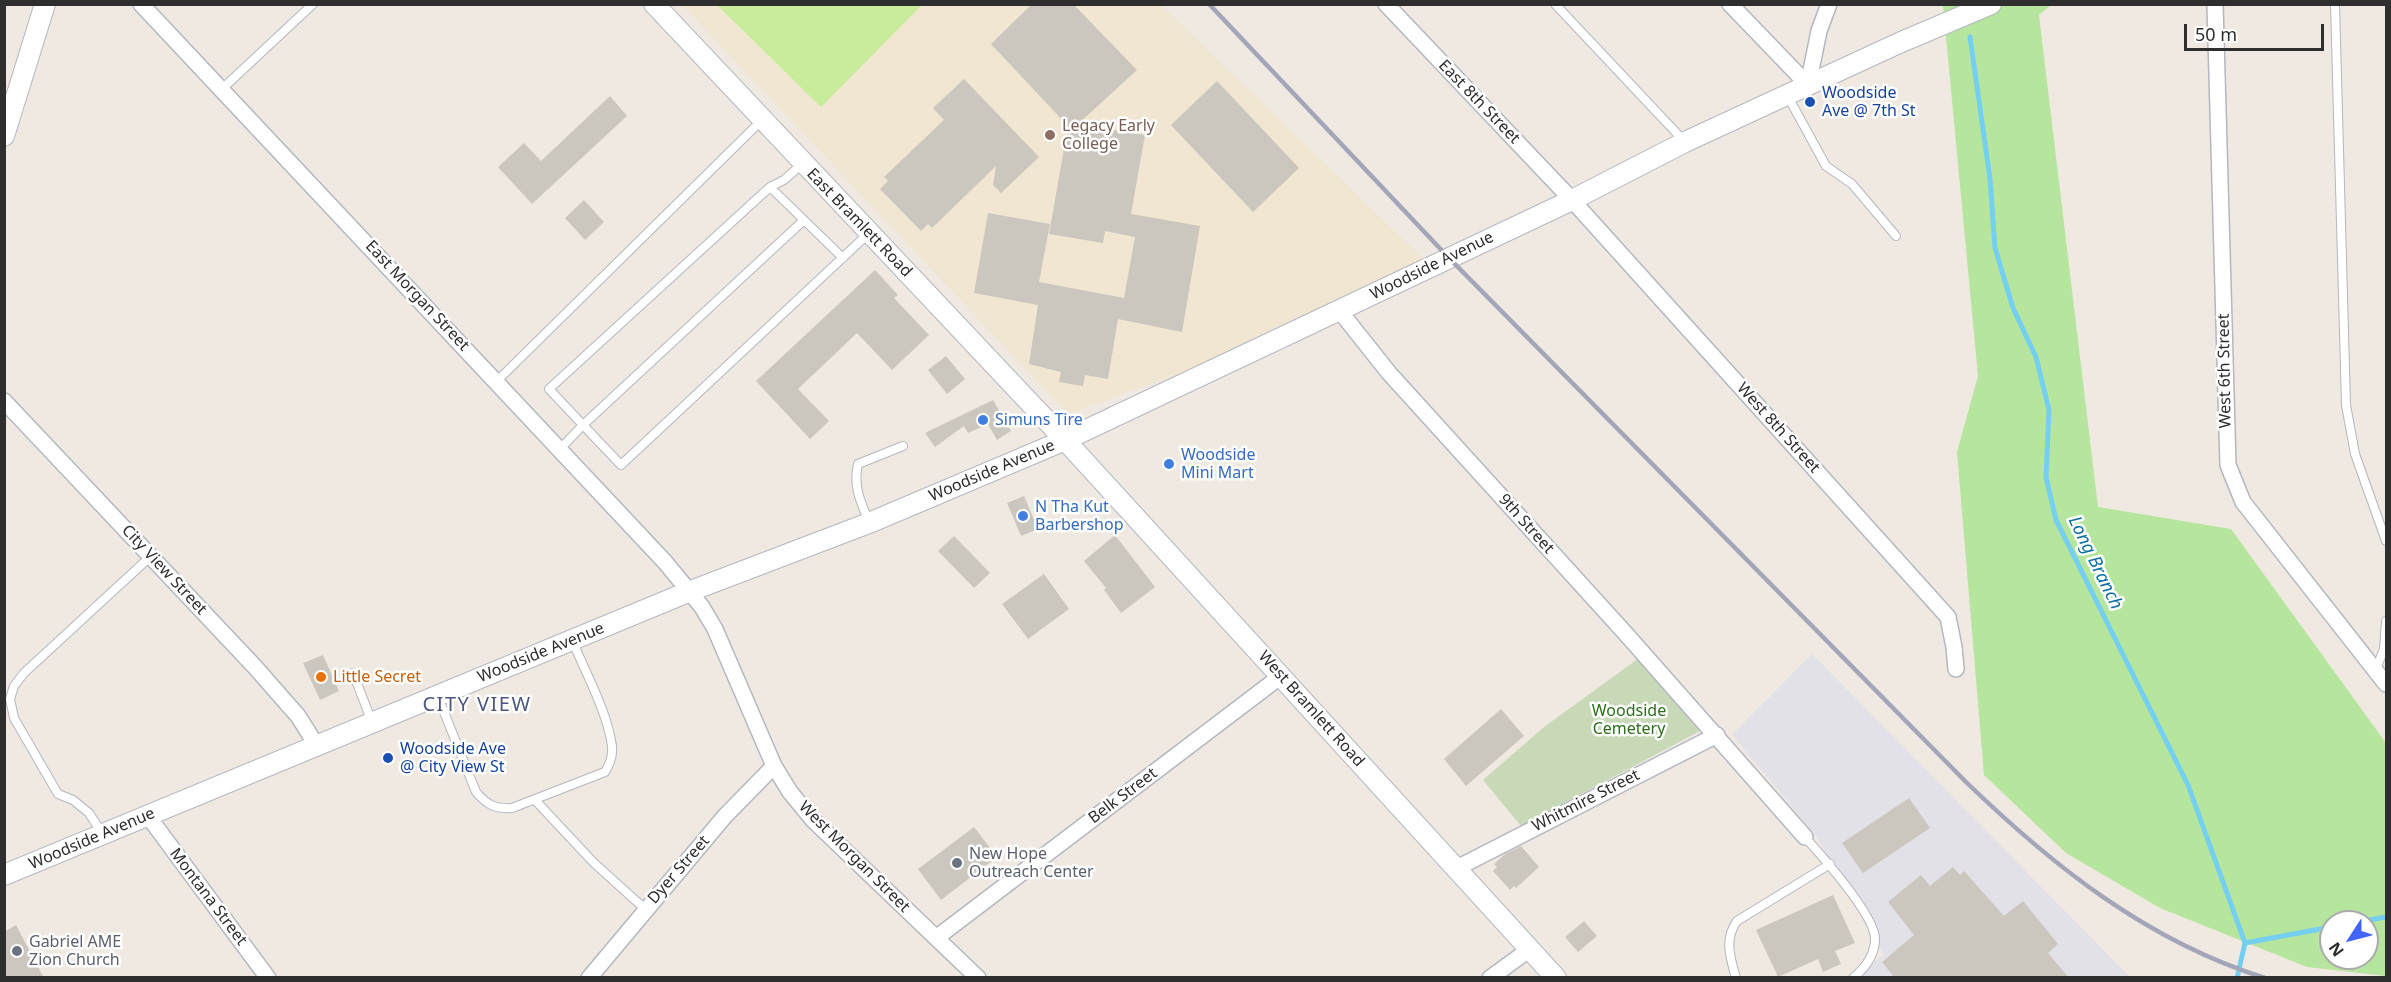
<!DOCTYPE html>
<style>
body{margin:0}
#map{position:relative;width:2391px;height:982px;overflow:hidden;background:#efe9e1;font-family:"Noto Sans",sans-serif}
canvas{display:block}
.frame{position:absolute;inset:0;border:6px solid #2e2e2e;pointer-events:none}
.north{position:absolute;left:2319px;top:910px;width:60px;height:60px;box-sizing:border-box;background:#fff;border:2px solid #ababab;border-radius:50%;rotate:234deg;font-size:16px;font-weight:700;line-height:24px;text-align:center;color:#2e2e2e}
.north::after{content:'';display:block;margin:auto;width:21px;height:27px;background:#4264fb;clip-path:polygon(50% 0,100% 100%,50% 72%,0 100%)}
.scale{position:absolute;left:2184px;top:24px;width:140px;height:27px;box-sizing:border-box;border:3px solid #2e2e2e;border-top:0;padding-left:8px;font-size:18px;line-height:21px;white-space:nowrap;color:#2e2e2e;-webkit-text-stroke:4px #fff;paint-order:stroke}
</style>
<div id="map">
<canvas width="2391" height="982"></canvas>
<div class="frame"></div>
<div class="north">N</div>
<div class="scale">50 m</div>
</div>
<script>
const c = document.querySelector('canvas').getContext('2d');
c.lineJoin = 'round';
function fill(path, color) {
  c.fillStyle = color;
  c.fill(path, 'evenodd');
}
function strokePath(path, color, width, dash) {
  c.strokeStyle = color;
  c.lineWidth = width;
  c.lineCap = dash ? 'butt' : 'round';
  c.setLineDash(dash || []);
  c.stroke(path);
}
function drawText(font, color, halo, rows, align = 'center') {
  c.font = font + ' "Noto Sans",sans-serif';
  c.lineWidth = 5;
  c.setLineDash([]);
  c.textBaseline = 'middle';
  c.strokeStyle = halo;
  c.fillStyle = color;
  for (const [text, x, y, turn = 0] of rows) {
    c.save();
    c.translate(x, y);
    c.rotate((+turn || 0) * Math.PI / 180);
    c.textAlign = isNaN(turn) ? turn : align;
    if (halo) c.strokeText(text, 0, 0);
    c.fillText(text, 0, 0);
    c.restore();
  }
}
fill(new Path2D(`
 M1812,654L2130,977H1849L1884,955L1815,834L1732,735Z`), '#e3e1e8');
fill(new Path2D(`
 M682,5H1161L1431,266L1277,338L1068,414Z`), '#f0e6d1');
fill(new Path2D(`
 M1943,5H2051L2039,15L2098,507L2231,529L2386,743V976L2307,967L2160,908L2066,853L1984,775L1957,452L1978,376ZM2331,922H2367V958H2331Z`), '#b6e59e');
fill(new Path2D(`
 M1639,658L1702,730L1521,826L1483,780L1544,727Z`), '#c8d9b8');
fill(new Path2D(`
 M717,5H922L821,107Z`), '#c9ec9a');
strokePath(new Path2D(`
 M1970,37L1990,179L1995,248L2013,308L2036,357L2049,410L2046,477L2056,520L2188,785L2245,943L2237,978
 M2358,922L2386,917
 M2245,943L2331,927`), '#75cff0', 5);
fill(new Path2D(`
 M1032,4H1073L1137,70L1078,124L1145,135L1131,214L1200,226L1182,332L1118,319L1108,379L1085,375L1083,386L1059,382L1061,372L1029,364L1038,305L974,293L988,213L1050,224L1039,282L1124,298L1135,237L1105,231L1103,243L1049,234L1068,126L991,44Z
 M964,79L1039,157L1001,193L993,185L996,166L932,228L928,224L921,231L880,189L888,181L884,177L944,120L933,108Z
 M1217,81L1299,168L1253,212L1171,125Z
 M610,96L627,116L532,204L498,167L524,143L541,161Z
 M584,200L604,222L585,240L565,218Z
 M875,270L898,295L894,298L929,335L892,370L857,333L798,389L829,421L810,439L756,381Z
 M946,356L965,379L947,394L928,370Z
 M993,400L1011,431L997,440L988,424L968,433L964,426L935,447L925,433Z
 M1024,496L1038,529L1021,536L1007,503Z
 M1115,535L1155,587L1121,613L1104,590L1106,588L1084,561Z
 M954,536L990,573L974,588L938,551Z
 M1044,574L1069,609L1028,639L1002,604Z
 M323,655L339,691L320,700L303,663Z
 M1501,709L1524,736L1466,786L1444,759Z
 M1909,798L1930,828L1863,873L1842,843Z
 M974,827L997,857L941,900L918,869Z
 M1521,846L1539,867L1516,888L1514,886L1510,890L1493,871L1497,867L1494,864L1505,854Z
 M1953,867L1960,875L1964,871L2004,916L2023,901L2058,944L2048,953L2069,978H1895L1882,962L1914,935L1888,902L1921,875L1930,886Z
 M1833,895L1855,943L1835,951L1841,964L1823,972L1818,959L1778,977L1756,930Z
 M1584,921L1597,936L1578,952L1565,937Z
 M16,925L44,978H4V932Z`), '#cbc7bf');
const service = new Path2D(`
 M1555,4L1684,141
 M2335,4L2346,405L2355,454L2386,541
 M222,89L313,4
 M1787,95L1826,166L1852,184L1896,236
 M802,164L784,180L770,187L843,258
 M770,187L549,389L583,425L804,220
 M497,381L762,120
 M560,449L583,425L621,465L868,234
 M869,522C860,501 853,485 858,464L903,446
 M2376,669L2384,649L2386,621
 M353,673L372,722
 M438,697L476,792C487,805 495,809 512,808L605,772C610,764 613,756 612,746C607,711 586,674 573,642
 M535,800L593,862L645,909
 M102,833L89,813L73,800L58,794L14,718L10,699L14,686L24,673L151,556
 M1805,837C1822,856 1875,915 1875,939C1875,954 1865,968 1853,978
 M1736,978C1730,957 1724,939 1737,921L1830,864`);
const minor = new Path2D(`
 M141,4L665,562L702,607L715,629L774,766L790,792L813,820L978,978
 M1386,4L1572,200L1948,617L1954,647L1956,669
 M1730,4L1808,85
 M2215,4L2228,465L2243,502L2386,684
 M1808,85L1819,31L1829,4
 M1339,310L1389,373L1626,634L1805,837
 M4,401L255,667L298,716L317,746
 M148,816L268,978
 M1457,868L1717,735
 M936,938L1281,676
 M589,978L725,816L774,766
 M1490,978L1530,949`);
const tertiary = new Path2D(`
 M654,4L1065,440L1556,978
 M4,136L45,4
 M4,875L688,592L869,523L1065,440L1572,200L1685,142L1899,43L1991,4`);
strokePath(service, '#b4b7c1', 10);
strokePath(minor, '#b4b7c1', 18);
strokePath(tertiary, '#b4b7c1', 22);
strokePath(service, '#fff', 8);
strokePath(minor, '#fff', 15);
strokePath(tertiary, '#fff', 20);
strokePath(new Path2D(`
 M1209,4L1449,258L1966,782C2053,866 2147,941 2265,978`), '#a3a6b8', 4.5);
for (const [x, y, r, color] of [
 [1810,102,6,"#1a4fb4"],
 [1050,135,6,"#8d6e63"],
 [983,420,6,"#3f7fe0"],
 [1169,464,6,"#3f7fe0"],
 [1023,516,6,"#3f7fe0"],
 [321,677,6,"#e8710a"],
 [388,758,6,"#1a4fb4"],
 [957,863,6,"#6b7280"],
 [17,951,6,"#6b7280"]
]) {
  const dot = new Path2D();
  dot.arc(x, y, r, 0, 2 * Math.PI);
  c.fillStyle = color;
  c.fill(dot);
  strokePath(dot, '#fff', 2);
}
drawText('16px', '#164399', '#fff', [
 ["Woodside",1822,93],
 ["Ave @ 7th St",1822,111],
 ["Woodside Ave",400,749],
 ["@ City View St",400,767]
], 'left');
drawText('16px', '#2e2e2e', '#fff', [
 ["East 8th Street",1479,102,46],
 ["East Bramlett Road",859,223,46],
 ["Woodside Avenue",1432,266,-26],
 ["East Morgan Street",417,296,47],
 ["West 6th Street",2225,371,-91],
 ["West 8th Street",1778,428,48],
 ["Woodside Avenue",992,471,-23],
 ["9th Street",1526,524,48],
 ["City View Street",164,570,47],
 ["Woodside Avenue",541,653,-22],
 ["West Bramlett Road",1311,709,48],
 ["Belk Street",1123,796,-37],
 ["Whitmire Street",1586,801,-27],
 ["Woodside Avenue",92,839,-23],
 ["West Morgan Street",854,857,45],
 ["Dyer Street",679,870,-49],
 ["Montana Street",208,897,53]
]);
drawText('16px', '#785e54', '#fff', [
 ["Legacy Early",1062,126],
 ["College",1062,144]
], 'left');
drawText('16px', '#366cbe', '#fff', [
 ["Simuns Tire",995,420],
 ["Woodside",1181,455],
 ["Mini Mart",1181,473],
 ["N Tha Kut",1035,507],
 ["Barbershop",1035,525]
], 'left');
drawText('16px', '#c56008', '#fff', [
 ["Little Secret",333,677]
], 'left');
drawText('16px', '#2c6e1b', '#fff', [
 ["Woodside",1629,711],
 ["Cemetery",1629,729]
]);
drawText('16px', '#5b616d', '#fff', [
 ["New Hope",969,854],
 ["Outreach Center",969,872],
 ["Gabriel AME",29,942],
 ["Zion Church",29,960]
], 'left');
drawText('italic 18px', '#0d6fa3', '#fff', [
 ["Long Branch",2095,563,64]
]);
c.letterSpacing = '1.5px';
drawText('20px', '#4d5680', '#fff', [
 ["CITY VIEW",477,705]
]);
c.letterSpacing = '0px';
</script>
